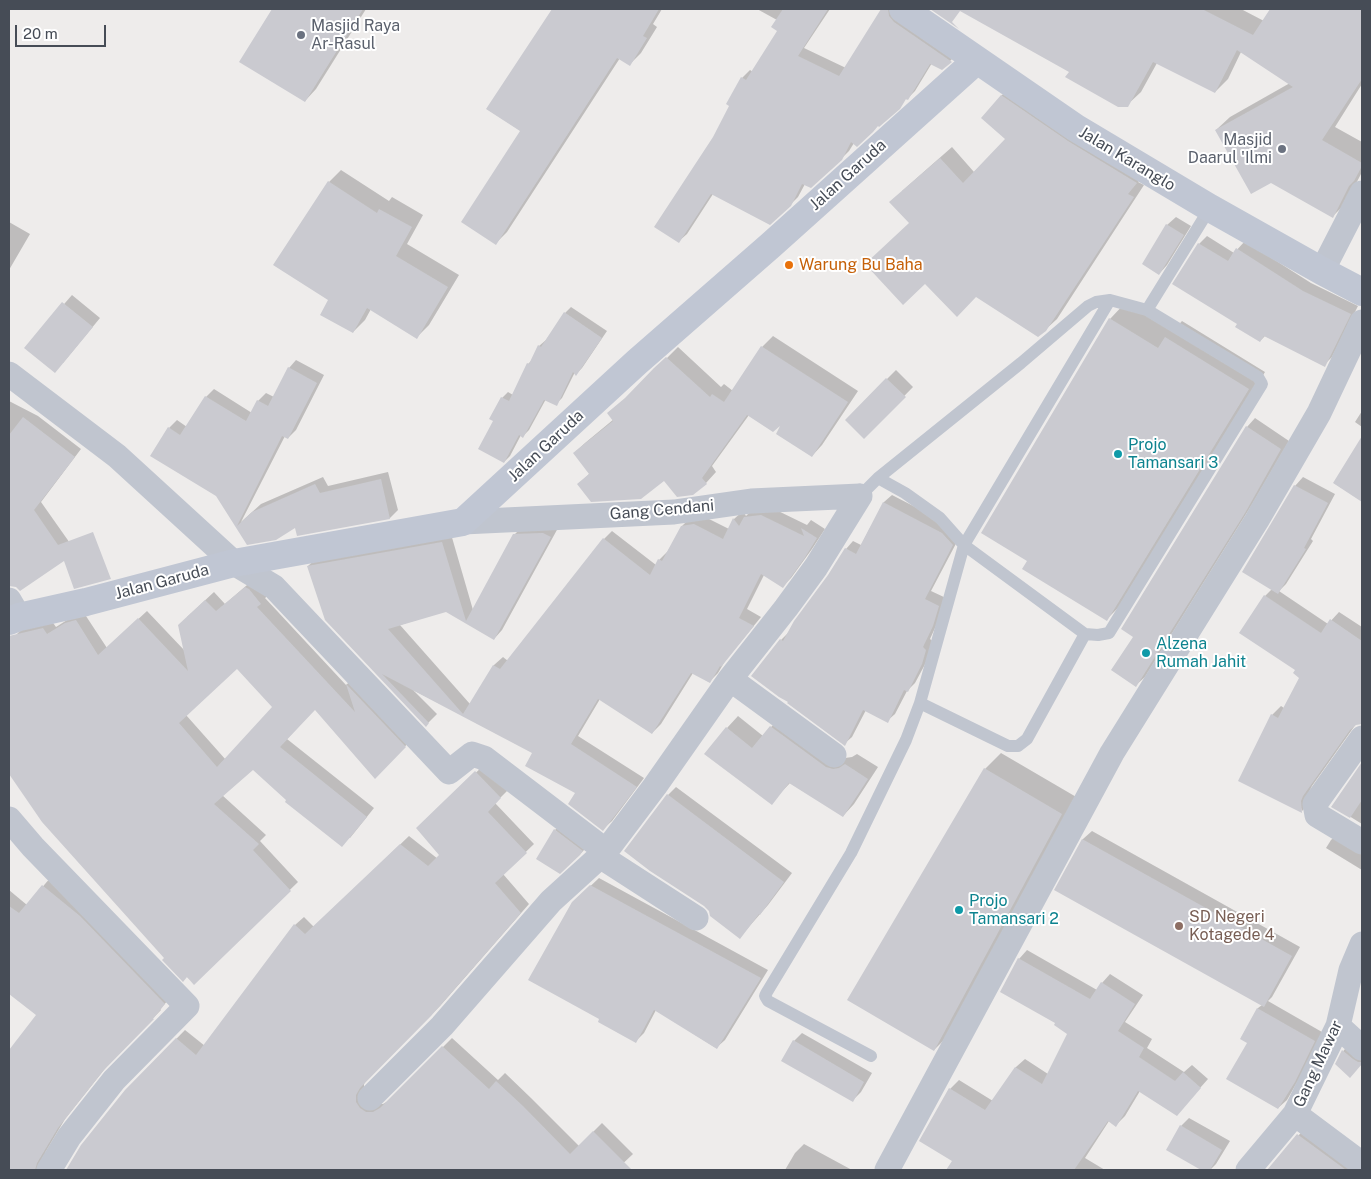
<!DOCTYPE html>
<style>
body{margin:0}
#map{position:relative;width:1371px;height:1179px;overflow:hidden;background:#eeeceb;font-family:"Public Sans",sans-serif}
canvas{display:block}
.frame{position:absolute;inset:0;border:10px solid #464c56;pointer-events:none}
.scale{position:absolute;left:15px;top:25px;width:91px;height:22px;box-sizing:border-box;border:2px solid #464c56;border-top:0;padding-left:6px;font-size:15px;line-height:18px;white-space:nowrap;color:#464c56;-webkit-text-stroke:4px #fff;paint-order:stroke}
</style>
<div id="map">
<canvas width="1371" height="1179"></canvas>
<div class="frame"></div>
<div class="scale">20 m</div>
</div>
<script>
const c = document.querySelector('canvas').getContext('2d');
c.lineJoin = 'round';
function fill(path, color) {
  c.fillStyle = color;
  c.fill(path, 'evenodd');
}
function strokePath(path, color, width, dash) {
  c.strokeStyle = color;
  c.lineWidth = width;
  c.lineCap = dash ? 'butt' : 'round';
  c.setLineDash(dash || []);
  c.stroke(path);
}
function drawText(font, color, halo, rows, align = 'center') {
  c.font = font + ' "Public Sans",sans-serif';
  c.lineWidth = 4;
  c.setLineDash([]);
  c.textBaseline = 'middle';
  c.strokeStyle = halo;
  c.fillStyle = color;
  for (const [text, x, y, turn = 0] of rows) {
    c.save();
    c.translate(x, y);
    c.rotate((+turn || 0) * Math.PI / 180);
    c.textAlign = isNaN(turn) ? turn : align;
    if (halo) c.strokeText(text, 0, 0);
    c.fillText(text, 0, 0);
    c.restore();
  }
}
fill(new Path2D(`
 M273,9H366L316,89L305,101L241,61Z
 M553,9H662L653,24L657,27L641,53L630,64L620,58L507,232L496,243L521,131L487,109Z
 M757,9H830L804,48L846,68L883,9H897L958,53L942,69L932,63L915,91L906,100L910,94L854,143L849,151L841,159L805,184L798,197L790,205L713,194L687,234L679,241L714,138L731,105L742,78L750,70L753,72L779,30L777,20Z
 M972,9H1241L1264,21L1271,9H1362V84L1335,127L1362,142V172L1346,203L1333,216L1216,130L1230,117L1290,83L1241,52L1228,79L1215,92L1157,63L1141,92L1127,105L1071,72Z
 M1013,85L1147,171L1138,182L1144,185L1057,319L1045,330L910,223L902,191L952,147L974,172L1007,139L1001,96Z
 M341,170L389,201L392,197L423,215L407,244L459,275L429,325L417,337L371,309L365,320L353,332L330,300L329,182Z
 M1176,217L1191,226L1167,265L1159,274L1167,225Z
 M9,222L30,234L9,270Z
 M1207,236L1234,253L1245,241L1311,283L1358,306L1332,357L1324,365L1265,336L1260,341L1239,323L1199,244Z
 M72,295L100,318L63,363L30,343Z
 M1126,302L1173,331L1182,321L1265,372L1123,603L1107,619L1029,561L1110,319Z
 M571,307L607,331L582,368L576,374L575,372L562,398L556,404L546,399L529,430L523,436L521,435L510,456L504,462L495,421L502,398L508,392L513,395L528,364L533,359L539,346L546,340L565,313Z
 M773,336L858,391L822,445L812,456L784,422L749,415L712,466L716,472L706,483L665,479L579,484L590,473L574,453L585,443L614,419L609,413L636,389L678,347L721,387L724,384L733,391L762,347Z
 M296,360L324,375L296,430L288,438L285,436L241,522L261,504L323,477L328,486L388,472L398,510L390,518L295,526L248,543L217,495L169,428L177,420L187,427L206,397L214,389L252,413L258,401L266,393L274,397L289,368Z
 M896,370L913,387L864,437L846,420Z
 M9,401L38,416L81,449L41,502L72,546L64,554L9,582Z
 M1362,411V427L1355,422Z
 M1255,418L1289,441L1253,503L1145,677L1136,685L1134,636L1247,427Z
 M1362,439V501L1334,483Z
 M1303,477L1335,494L1311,539L1313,541L1286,584L1279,591L1328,624L1339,612L1362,627V723L1356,724L1312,786L1309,792L1310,803L1302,811L1272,715L1281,706L1284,708L1301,678L1296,670L1265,596L1272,589L1295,486Z
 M892,495L950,525L960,536L931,591L946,598L940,617L930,639L934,642L930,655L915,683L907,691L895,714L887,721L866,710L852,737L844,744L781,640L789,632L829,576L846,549L853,541L861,545L884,502Z
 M770,507L807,525L811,520L825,529L812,549L791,578L783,586L764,575L747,609L761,617L725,661L718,673L709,682L693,673L661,724L652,733L600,699L578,736L644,778L612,821L603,829L576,793L534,752L413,690L437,714L426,725L326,619L308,566L317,558L451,534L473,610L514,535L523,526L558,528L502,630L494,639L446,611L400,625L470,704L494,665L503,657L508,661L604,539L612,531L656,565L659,560L668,551L682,526L691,517L703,516L729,529L734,519L743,511L746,516L754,508Z
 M254,579L269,595L265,598L346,685L355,677L413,738L375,778L315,708L287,739L374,808L350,838L288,800L254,768L222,795L266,835L260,841L298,882L194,983L165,958L42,821L9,772V758L14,754L9,747V684L11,683L9,679V650L20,643L15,636L23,628L51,620L56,627L75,615L84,613L107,648L147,611L185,651L187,617L214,592L225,604ZM237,667L274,707L226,760L186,715Z
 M782,715L845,758L852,757L857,754L878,767L854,804L843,816L790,783L771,803L727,728L738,716L763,736Z
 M1001,753L1078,798L951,1033L934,1050L985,769Z
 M485,764L509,789L495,803L534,844L503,874L529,904L440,1006L368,1078L364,1084V1092L375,1104H383L390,1100L452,1038L498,1080L505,1073L531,1098L579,1146L602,1123L633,1154L616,1170H67L82,1146L126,1090L185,1030L205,1046L295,925L304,917L314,927L409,836L438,859L441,855L418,828Z
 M1362,765V824L1333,806Z
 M676,787L792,873L768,905L740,937L668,795Z
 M563,822L589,845L580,854L555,830Z
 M1092,831L1300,947L1272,997L1268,1001L1322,1032L1303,1072L1287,1100L1278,1108L1248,1042L1241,1038L1258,1008L1262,1005L1056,889L1083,839Z
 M1340,832L1362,845V870L1326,848L1331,840Z
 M51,877L173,995L160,1009L161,1010L111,1061L65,1119L45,1153L47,1170H9V1052L38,1015L9,992V890L27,905Z
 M599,878L768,970L725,1040L716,1048L656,1010L644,1033L636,1041L582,894Z
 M1027,950L1097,990L1102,983L1110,974L1143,995L1125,1022L1152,1039L1147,1048L1184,1072L1192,1065L1208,1079L1185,1105L1140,1091L1125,1116L1116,1125L1109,1121L1085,1158L1105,1170H947L954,1161L950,1089L959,1080L993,1101L1016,1067L1025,1059L1048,1074L1069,1034L1056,1023L1019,959Z
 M802,1033L872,1073L861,1092L852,1101L794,1041Z
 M1347,1047L1362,1058V1063L1350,1076L1337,1064L1344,1050Z
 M1189,1118L1230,1141L1216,1164L1210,1170H1203L1168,1149L1181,1126Z
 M1306,1127L1362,1170H1268Z
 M804,1144L852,1170H785L795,1153Z`), '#0003');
fill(new Path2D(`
 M272,9H363L305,102L239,62Z
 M552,9H659L643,36L647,38L630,66L617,58L496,245L461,222L520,131L486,109Z
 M783,9H828L798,56L839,76L881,9H888L889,16L894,22L952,62L942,70L930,64L908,100L906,99L900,109L879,127L878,126L873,132L857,147L851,142L842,160L811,188L802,184L791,206L770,225L711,194L679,243L654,227L713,137L729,106L726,104L741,77L746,80L777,31L771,27Z
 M930,9H1202L1253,35L1270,9H1362V79L1322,140L1362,163V166L1354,181L1349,186L1333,218L1271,183L1251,194L1215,130L1293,87L1237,50L1215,93L1153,62L1128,107H1118L1065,77L1069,72L960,11L952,22L959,29Z
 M1001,95L1068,141L1137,183L1128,194L1134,197L1046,331L1038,337L976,297L957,317L925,284L903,305L865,264L909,223L889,202L940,158L963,183L1005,139L981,118Z
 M328,181L377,213L379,209L412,227L396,256L448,287L417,339L367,308L353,333L320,315L328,300L273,265Z
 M1166,224L1184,235L1159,275L1142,264Z
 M1198,243L1228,261L1236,248L1303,291L1351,314L1325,367L1264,336L1260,342L1235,327L1237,324L1172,284Z
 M62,302L93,327L55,373L24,348Z
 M564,312L602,338L576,376L573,372L557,406L544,400L523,438L519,435L504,463L478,449L493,421L489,419L501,397L509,401L527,363L529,364L538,345L541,347Z
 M1109,318L1158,348L1165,337L1249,389L1107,621L1022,569L1027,561L981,533Z
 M761,346L848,402L812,457L776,434L780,426L773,432L747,415L702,478L707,484L693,495L677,497L664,481L641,499L591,502L577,484L589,474L573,453L613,421L607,413L625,398L654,368L666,357L710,397L712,394L724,402Z
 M288,367L317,383L288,439L282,436L237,526L252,512L315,484L320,493L381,479L390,519L297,536L295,528L276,540L247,545L216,496L150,456L168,427L180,435L205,396L246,421L257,400L268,406Z
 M886,378L906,397L864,439L845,420Z
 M23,417L75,457L34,510L58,545L93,532L111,579L74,589L64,561L20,591L16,587L9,586V435Z
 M1246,426L1281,449L1245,513L1136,687L1111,670L1133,637L1121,629Z
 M1362,436V502L1333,483Z
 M1294,485L1328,503L1304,548L1306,549L1278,594L1242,572Z
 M883,502L942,533L953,545L925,599L939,606L933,626L923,647L926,650L922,664L908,692L904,690L888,723L863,710L845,746L787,703L788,702L779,697L751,676L780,639L783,641L794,621L828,575L845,548L856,554Z
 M761,515L804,536L801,528L817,538L804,559L783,588L761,574L739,618L754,626L721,667L720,666L710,683L691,673L652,734L598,699L571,744L637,787L603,831L568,804L575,793L525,766L532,753L382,674L429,723L426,727L325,620L307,566L442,542L466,621L513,534L543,533L551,537L494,640L446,612L388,629L463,714L493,665L500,669L603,538L650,575L658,559L662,561L681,526L694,524L723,539L733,518L739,526L744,517Z
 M245,587L249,589L261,604L257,607L355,712L346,684L406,747L375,779L315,710L280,747L367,817L342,847L285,802L286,800L253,770L214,804L259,844L253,850L291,891L194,985L187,977L183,982L162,960L164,958L42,822L9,774V636L43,628L47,634L65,623L76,620L98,655L138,618L188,671L178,625L205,600L216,611ZM237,669L272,707L217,767L179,723Z
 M1264,595L1321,633L1330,619L1362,641V724L1356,725L1350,730L1303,796L1301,801L1302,813L1238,781L1271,714L1278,718L1299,678L1293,673L1295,670L1239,633Z
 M770,726L826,767L833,769L839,768L845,764L868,779L843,817L789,783L772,805L704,754L726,727L752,748Z
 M1362,762V800L1350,818L1331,807Z
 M984,768L1062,814L934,1051L847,1000Z
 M475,771L501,798L488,812L527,853L495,883L521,913L431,1016L360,1088L356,1095V1102L360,1108L366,1112H373L380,1108L442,1046L489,1089L496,1081L523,1106L570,1154L593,1131L632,1170H66L81,1145L125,1090L176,1038L196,1055L294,924L305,934L400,844L428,866L439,855L416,828Z
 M667,794L784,882L760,915L759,914L740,939L710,916L709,911L704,906L650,871L624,851Z
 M554,829L583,851L580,855L560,874L536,859Z
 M1082,839L1292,956L1264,1007L1054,890Z
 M42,885L80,916L165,1004L153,1019H154L103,1071L58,1128L37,1163L35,1170H9V1050L36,1015L9,994V906L19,913Z
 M590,885L761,978L717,1049L654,1010L636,1043L598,1022L599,1019L528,980L572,902Z
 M1018,958L1090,999L1101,982L1135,1004L1118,1031L1144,1048L1139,1057L1175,1081L1183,1072L1201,1088L1177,1116L1138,1091L1116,1127L1108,1121L1074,1170H946L952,1161L919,1141L949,1088L985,1110L1015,1067L1042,1084L1067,1034L1054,1025L1055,1023L1000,992Z
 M1257,1008L1315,1041L1295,1082L1278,1109L1226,1079L1247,1043L1240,1039Z
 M793,1040L864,1082L853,1102L781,1061Z
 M1342,1050L1353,1059L1358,1062H1362V1064L1350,1078L1335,1064Z
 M1180,1125L1222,1150L1210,1170H1201L1166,1150Z
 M1297,1134L1346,1170H1267Z`), '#cacad0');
strokePath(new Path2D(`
 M1147,310L1210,208
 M860,496L878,478L1021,363L1088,306L1096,302L1110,300L1147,310L1258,377L1262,384L1109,633L1098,635L1085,634L964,545L1110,300
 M920,703L1008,746H1018L1027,739L1085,634
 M871,1056L768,1001L765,996L767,992L851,853L906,740L920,703L964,545L940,518L905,493L878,478`), '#c0c5cf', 12);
strokePath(new Path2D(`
 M1322,271L1362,193
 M9,374L117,456L234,563L274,587L449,772L472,754L484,758L606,851
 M463,522L674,512L751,501L860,496
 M9,600L19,617
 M730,679L834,755
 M1362,738L1315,804L1317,815L1362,842
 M9,819L33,847L187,1006L114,1080L69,1137L49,1170
 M600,856L696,918
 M1338,1026L1362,1048
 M370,1098L442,1026L551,901L606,851L655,786L730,679L786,608L816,567L860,496
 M1295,1114L1362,1164
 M887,1170L1112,753L1257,520L1319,413L1362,322
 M1248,1170L1295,1114L1338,1026L1351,970L1362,944`), '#c0c5cf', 25);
strokePath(new Path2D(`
 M903,9L1076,128L1210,208L1322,271L1362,292
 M9,621L19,617L86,602L234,563L463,522L637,362L771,245L977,60`), '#c0c6d3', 28);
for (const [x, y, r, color] of [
 [301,35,5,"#6b7280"],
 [1282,149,5,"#6b7280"],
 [789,265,5,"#e8710a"],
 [1118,454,5,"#0f9aa8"],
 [1146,653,5,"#0f9aa8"],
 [959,910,5,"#0f9aa8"],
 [1179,926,5,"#8d6e63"]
]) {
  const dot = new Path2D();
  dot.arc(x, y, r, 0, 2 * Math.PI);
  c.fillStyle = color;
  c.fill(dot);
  strokePath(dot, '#fff', 2);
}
drawText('16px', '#5b616d', '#fff', [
 ["Masjid Raya",311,26],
 ["Ar-Rasul",311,44],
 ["Masjid",1272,140,"right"],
 ["Daarul 'Ilmi",1272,158,"right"]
], 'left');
drawText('16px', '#464c56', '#fff', [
 ["Jalan Karanglo",1127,159,31],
 ["Jalan Garuda",848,175,-42],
 ["Jalan Garuda",546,446,-43],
 ["Gang Cendani",662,510,-5],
 ["Jalan Garuda",162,582,-15],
 ["Gang Mawar",1318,1064,-65]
]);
drawText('16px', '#c56008', '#fff', [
 ["Warung Bu Baha",799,265]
], 'left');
drawText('16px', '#0d838f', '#fff', [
 ["Projo",1128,445],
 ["Tamansari 3",1128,463],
 ["Alzena",1156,644],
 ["Rumah Jahit",1156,662],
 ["Projo",969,901],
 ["Tamansari 2",969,919]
], 'left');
drawText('16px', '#785e54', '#fff', [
 ["SD Negeri",1189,917],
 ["Kotagede 4",1189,935]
], 'left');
</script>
